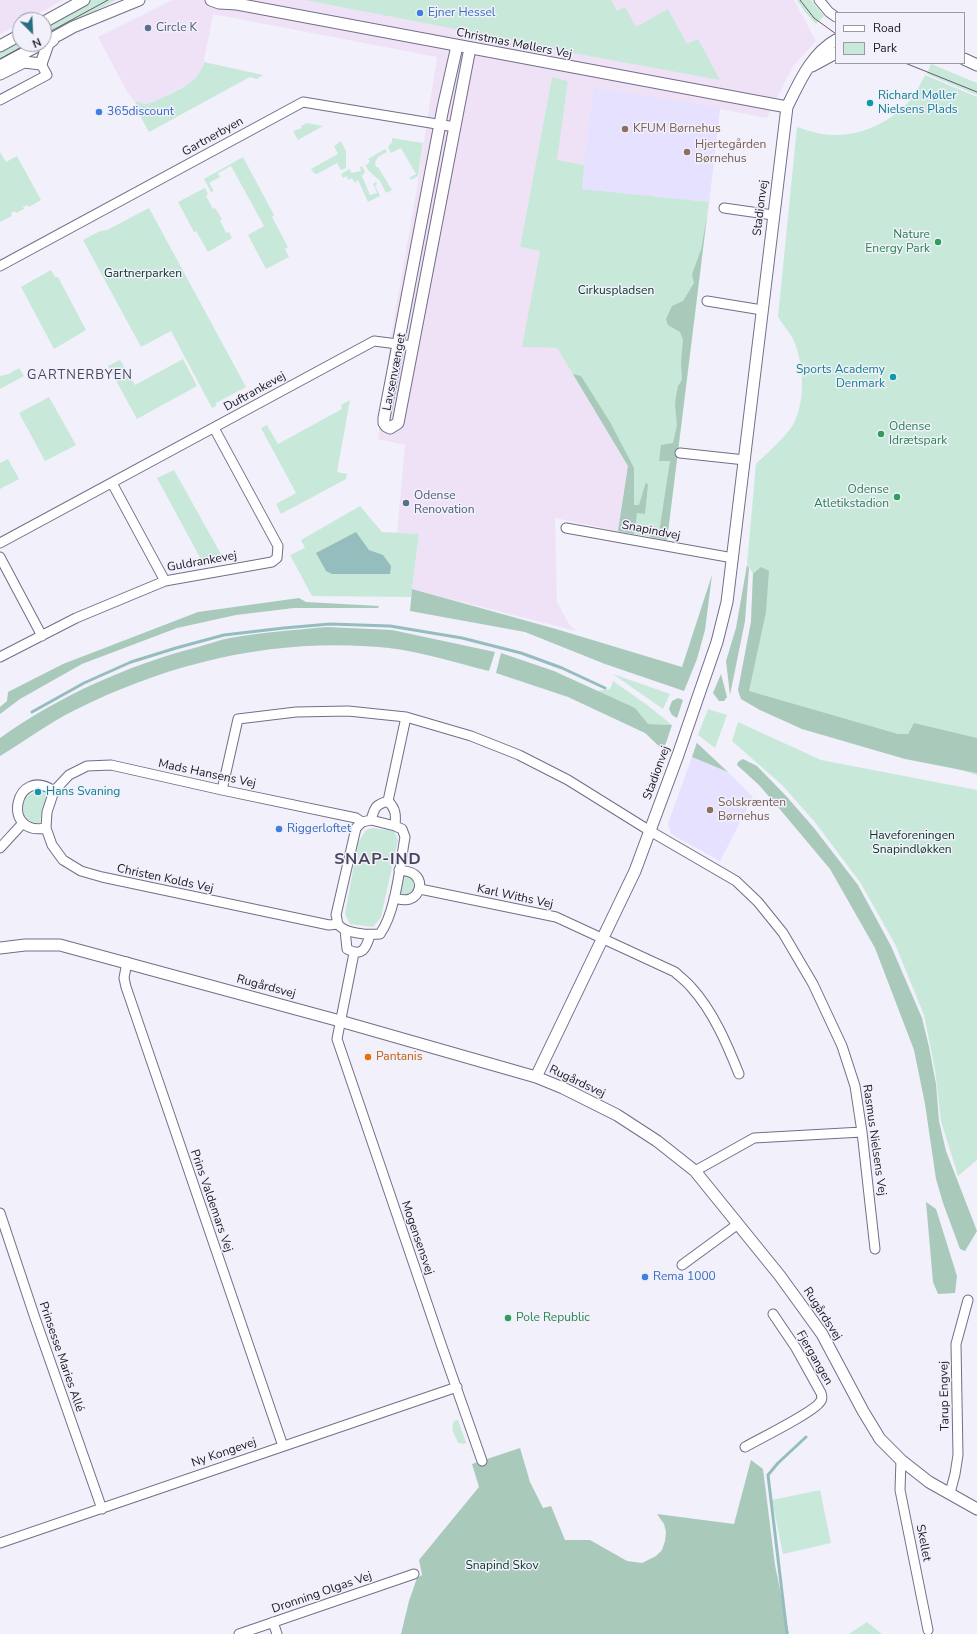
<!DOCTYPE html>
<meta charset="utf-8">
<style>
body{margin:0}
#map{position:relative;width:977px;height:1634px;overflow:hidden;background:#f1f0fb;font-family:"Nunito Sans",sans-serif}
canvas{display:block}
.legend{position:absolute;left:835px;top:12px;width:130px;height:52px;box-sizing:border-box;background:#f1f0fb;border:1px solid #9b9aa4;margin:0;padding:5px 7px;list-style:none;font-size:12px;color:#1a1822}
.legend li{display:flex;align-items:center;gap:8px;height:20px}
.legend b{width:20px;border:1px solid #9b9aa4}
.north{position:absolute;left:12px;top:12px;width:40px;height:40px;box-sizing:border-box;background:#f1f0fb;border:1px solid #9b9aa4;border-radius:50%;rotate:156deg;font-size:11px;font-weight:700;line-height:16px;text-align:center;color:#1a1822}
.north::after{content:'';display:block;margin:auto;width:14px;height:18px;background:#2a6c7f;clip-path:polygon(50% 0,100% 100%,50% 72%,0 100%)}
</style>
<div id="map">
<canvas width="977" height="1634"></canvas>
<ul class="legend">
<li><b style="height:5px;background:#fff"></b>Road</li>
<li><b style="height:11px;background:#c8e9d9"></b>Park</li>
</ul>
<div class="north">N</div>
</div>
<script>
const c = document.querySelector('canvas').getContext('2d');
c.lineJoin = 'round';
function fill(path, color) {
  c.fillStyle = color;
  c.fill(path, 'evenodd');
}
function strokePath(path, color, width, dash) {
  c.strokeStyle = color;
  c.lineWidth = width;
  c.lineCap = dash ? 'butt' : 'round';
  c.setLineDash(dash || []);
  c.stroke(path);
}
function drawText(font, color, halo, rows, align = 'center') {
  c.font = font + ' "Nunito Sans",sans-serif';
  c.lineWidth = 3;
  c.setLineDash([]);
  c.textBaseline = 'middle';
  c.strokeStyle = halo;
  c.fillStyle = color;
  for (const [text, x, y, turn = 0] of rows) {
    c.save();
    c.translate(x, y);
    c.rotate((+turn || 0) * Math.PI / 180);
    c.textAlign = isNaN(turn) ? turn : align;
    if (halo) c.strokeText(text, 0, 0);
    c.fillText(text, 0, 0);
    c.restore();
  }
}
fill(new Path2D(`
 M0,0H63L26,20H20V23L0,34Z
 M173,0H794L816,41L793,66L767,118L720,109L709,202L582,189L584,165L556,160L568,81L552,77L520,247L540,251L523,346L557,348L628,466L618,531L555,518L557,602L569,624L576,631L412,589L419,535L397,533L405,445L378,439L391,336L415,200L437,57L213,14L203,66L200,73L190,83L151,103L140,104L135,101L129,95L98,37Z`), '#efe2f6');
fill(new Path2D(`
 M594,88L720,108L709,202L582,189V177Z
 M692,757L728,772L753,797L720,861L671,834L668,824Z`), '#e5e1fe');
fill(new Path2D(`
 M91,0H116L44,38V25Z
 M305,0H611L617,11L625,7L636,27L668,9L687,44L698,39L720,80L529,45L528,43Z
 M797,0H811L824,16L816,24L805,12Z
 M20,38V44H34L0,62V49Z
 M204,62L263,75L257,79L250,77L149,132L139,114L135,101L144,104L151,103C170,93 199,85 204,62Z
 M931,64L977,83V95L927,74Z
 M925,75L977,97V775L760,710L741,699L738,690L751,622L753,574L747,564L756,464C767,453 787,436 794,423C806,399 804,361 792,337C788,330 782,324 778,317L797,127C809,131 821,135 833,135C863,136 895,120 913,97C918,90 921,82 925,75Z
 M552,77L568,81L557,160L584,165L582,189L709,202L667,540L618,531L628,466L557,348L522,347L540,251L520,247Z
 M307,123L323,126L298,140L293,131L302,128L301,126Z
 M392,138L423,143L418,176L411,180L409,178L416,174L401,148L391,153L388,147L392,142Z
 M341,141L346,151V168L341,170L337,163L317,174L314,173L311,169L338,154L334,146Z
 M385,149L387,152L378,157L375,162L376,167H378L392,190L386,193L380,181L368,170L365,164L367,165L370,161L368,159Z
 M0,152L6,162L17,156L41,200L29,207L27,205L23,207L24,209L16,213L15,211L11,213L12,216L0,222Z
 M243,157L274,215L272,217L288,247L285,249L289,257L266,269L248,235L264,226L231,166L218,173L220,177L209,183L214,191L211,192L204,179Z
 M362,166L365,172L362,176L370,195L377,193L373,184L376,182L377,184L375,186L380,196L368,202L358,180L355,183L352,178L348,180L347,176L343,178L341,174L350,169L351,173L361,171L360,167Z
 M205,188L208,194L206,196L213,209L215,208L222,219L220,220L226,233L229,232L232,238L208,252L196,231L194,232L178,202Z
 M149,208L246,387L216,403V406L212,408L171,331L141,347L83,240L100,231L107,230Z
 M51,270L55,277H58L86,330L54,349L21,287Z
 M183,359L197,386L137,419L108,366L120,360L135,385Z
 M19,368L24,376L0,389V376L9,374Z
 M49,397L76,445L45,461L19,413Z
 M350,400L337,472L347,474L346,479L281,514L276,504L296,493L261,428L267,425L278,444L342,409L341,405Z
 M8,459L19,479L0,489V463Z
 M174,470L222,556L218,557L220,562L204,565L157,478Z
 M360,506L382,532L419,534L411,597L312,596L290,555L305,548L301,540Z
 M613,674L670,694L663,709Z
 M613,681L647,705L672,725L648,724L597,691L610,689Z
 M708,709L727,715L715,748L698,735Z
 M738,722L821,760L977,790V1160L958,1176L941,1121L935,1070L924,1015L895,944L860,882L814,821L782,785L732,741Z
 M40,791H45L49,794L42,809L40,823C17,824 16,794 40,791Z
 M372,828L394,831L398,840L381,917L373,927L350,924L345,914L358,843L366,830Z
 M405,876H409L416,884C414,891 410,895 403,896L400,893L402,880Z
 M458,1420L466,1443L464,1444L458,1443C455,1435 450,1429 454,1421Z
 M820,1490L831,1543L783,1554L772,1500Z
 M867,1622L882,1634H849Z`), '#c8e9d9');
fill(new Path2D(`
 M707,216L667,540L650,537V533H659L670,461H659L661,445L673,443L677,425L675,405L676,396L678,386L682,380L681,362L683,340L680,332L668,325L666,319L672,306L683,301L694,283L692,274L701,250Z
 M573,374L581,376L610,422L634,468V505H639L646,482L648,485L645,514L637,513L634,534L618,531L628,466Z
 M747,565L749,568L745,621L730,695L726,661L736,628Z
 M761,567L769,571L766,612L749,691L898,734H908L914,723L977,738V773L905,759L802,729L760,710L741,699L738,690L751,622L753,574Z
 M712,575L705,630L697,659L684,691L605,664L525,632L410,611L412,589L556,629L682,667Z
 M299,598L306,602L379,606L378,608H294L236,615L177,628L82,664L20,699L0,714V707L7,701L8,692L63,664L198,612Z
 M327,627L392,630L495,652L489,671C456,663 423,652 389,648C278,637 174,661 75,710C49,723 25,741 0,756V738C59,696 128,665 198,647C209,644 219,640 230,638C262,632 295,630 327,627Z
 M501,653L554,671L635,708L648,724L672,725L666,743L662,749L645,733L568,697L496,673Z
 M721,674L727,697L724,701H719L713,693Z
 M678,698L683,700L677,718L672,715L669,709L672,701Z
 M697,742V743L728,772L692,757Z
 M743,759L757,766L787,797L814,828L858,885L891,946L922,1018L929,1047L936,1084L939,1121L946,1151L977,1231L965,1251L960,1249L943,1203L936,1179L925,1104L914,1050L875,948L830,869L778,807L759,785L737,765L738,762Z
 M926,1202L936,1209L957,1276L955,1293L938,1294L933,1282Z
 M520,1448L530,1482L543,1508L551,1506L565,1540H590L627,1561L642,1563L656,1556L662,1550L665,1541L666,1532L664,1524L657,1514L734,1524L751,1460L763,1469L775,1565L789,1634H401L409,1601L417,1578L422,1575L419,1560L479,1487L472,1464Z`), '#a9caba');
fill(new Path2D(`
 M356,532L369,550L383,555L391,566L390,574H332L326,571L316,553Z`), '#96bdbe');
strokePath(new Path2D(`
 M32,712L84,683L131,662L176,648L224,635L284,628L330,624L390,626L462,638L521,653L562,668L605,688
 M787,1634L768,1475L778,1463L806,1437`), '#96bdbe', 3);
const minor = new Path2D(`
 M819,0L829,12L836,17
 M0,100L47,75L41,64
 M724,208L773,215
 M0,266L303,102L455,127
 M707,301L762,310
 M680,453L745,460
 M112,483L165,581
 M566,528L733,558
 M0,543L374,341L413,346
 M0,557L42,636
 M0,657L76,618L165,581L272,562L277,558L278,546L214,428
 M222,790L238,719L296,712L348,711L406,717L471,736L519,755L568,780L650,831L736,881L758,902L783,933L813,984L842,1046L855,1086L862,1132L875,1249
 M388,801L406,717
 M371,820L395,826L402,829L405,837C400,865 396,912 380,934C370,935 344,934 338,924C337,922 337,917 336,915L356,828L362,822Z
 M371,820C375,807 375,805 388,801C396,809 396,815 395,826
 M46,828C0,837 15,764 54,791
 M0,848L23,823
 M420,889L556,917L675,972C680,977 686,981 691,987C713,1011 727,1044 739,1074
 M394,898C399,899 404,901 410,899C420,895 423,882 415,875C411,871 404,871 399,870
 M338,924L329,925L102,877L81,871L63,860L52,845L46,828L47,812L54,791L69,775L87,766L111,765L222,790L356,818L362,822
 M345,930L347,949C362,957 366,949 370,935
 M354,953L337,1039L441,1344L482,1461
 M127,962L124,978L126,987L283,1446
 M695,1171L754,1138L862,1132
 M0,1213L35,1318L102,1509
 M682,1265L738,1224
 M745,1447C759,1439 814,1412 820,1402C822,1400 822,1396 821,1393L796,1348L773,1314
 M901,1460L900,1490L928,1630
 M950,1493L955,1474L958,1455L956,1344L968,1300
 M0,1543L457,1387
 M273,1622L277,1634
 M239,1634L414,1574`);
const tertiary = new Path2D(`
 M211,0L219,3L237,4L787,107
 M44,22L84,0
 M44,43L73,27L139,0
 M0,46L20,35
 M457,46L443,108L384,418V423L386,426L390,428L398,423L399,418L470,48
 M964,59L977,65
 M0,66L41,44
 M812,66L836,53
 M0,74L24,62L41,64L48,44L53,40
 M0,948L25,945H60L340,1021L536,1077L563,1088L617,1115L657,1141L695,1171L780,1276L822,1334L863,1411L880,1439L901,1460L929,1482L977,1509
 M536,1077L635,871L678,755L717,642L727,602L787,107C799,83 811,54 836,40`);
strokePath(minor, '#736e88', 11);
strokePath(tertiary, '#736e88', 13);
strokePath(minor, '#fff', 9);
strokePath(tertiary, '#fff', 11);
strokePath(new Path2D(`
 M800,0L814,18L836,34
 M44,35L108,0
 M0,59L27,44
 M905,63L977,92`), '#605e68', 1);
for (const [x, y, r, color] of [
 [420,13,4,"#3f7fe0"],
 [148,28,4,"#5c6f8a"],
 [870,103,4,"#0f9aa8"],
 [99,112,4,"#3f7fe0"],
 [625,129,4,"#8d6e63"],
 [687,152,4,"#8d6e63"],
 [938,242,4,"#2e9e5b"],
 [893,377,4,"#0f9aa8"],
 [881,434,4,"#2e9e5b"],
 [897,497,4,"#2e9e5b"],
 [406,503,4,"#5c6f8a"],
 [38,792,4,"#0f9aa8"],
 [710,810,4,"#8d6e63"],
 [279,829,4,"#3f7fe0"],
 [368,1057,4,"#e8710a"],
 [645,1277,4,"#3f7fe0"],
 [508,1318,4,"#2e9e5b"]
]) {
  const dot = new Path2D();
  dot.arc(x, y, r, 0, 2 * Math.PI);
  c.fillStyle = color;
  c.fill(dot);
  strokePath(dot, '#f1f0fb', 1.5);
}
drawText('12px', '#366cbe', '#f1f0fb', [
 ["Ejner Hessel",428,13],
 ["365discount",107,112],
 ["Riggerloftet",287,829],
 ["Rema 1000",653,1277]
], 'left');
drawText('12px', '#4e5e75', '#f1f0fb', [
 ["Circle K",156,28],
 ["Odense",414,496],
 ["Renovation",414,510]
], 'left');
drawText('12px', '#1a1822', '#f1f0fb', [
 ["Christmas Møllers Vej",514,44,11],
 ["Gartnerbyen",213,137,-29],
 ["Stadionvej",761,208,-83],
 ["Lavsenvænget",395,372,-79],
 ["Duftrankevej",255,392,-29],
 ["Snapindvej",651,531,11],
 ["Guldrankevej",202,562,-10],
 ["Stadionvej",657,773,-70],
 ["Mads Hansens Vej",207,774,12],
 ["Christen Kolds Vej",165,879,12],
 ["Karl Withs Vej",515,897,12],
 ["Rugårdsvej",266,987,15],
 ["Rugårdsvej",577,1082,25],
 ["Rasmus Nielsens Vej",874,1140,82],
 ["Prins Valdemars Vej",211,1201,71],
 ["Mogensensvej",417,1238,71],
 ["Rugårdsvej",822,1314,57],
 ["Prinsesse Maries Allé",61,1357,71],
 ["Fjergangen",814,1358,60],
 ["Tarup Engvej",945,1396,-91],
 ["Ny Kongevej",224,1453,-19],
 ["Skellet",923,1543,79],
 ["Dronning Olgas Vej",322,1593,-19]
]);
drawText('12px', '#0d838f', '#f1f0fb', [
 ["Richard Møller",878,96],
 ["Nielsens Plads",878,110],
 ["Sports Academy",885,370,"right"],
 ["Denmark",885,384,"right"],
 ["Hans Svaning",46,792]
], 'left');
drawText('12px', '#785e54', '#f1f0fb', [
 ["KFUM Børnehus",633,129],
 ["Hjertegården",695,145],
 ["Børnehus",695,159],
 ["Solskrænten",718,803],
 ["Børnehus",718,817]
], 'left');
drawText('12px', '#27864d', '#f1f0fb', [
 ["Nature",930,235],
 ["Energy Park",930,249],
 ["Odense",889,427,"left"],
 ["Idrætspark",889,441,"left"],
 ["Odense",889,490],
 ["Atletikstadion",889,504],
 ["Pole Republic",516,1318,"left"]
], 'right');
drawText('12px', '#063524', '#f1f0fb', [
 ["Gartnerparken",143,274],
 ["Cirkuspladsen",616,291],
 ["Haveforeningen",912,836],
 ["Snapindløkken",912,850],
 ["Snapind Skov",502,1566]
]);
drawText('12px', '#c56008', '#f1f0fb', [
 ["Pantanis",376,1057]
], 'left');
c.letterSpacing = '1px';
drawText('13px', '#49445c', '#f1f0fb', [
 ["GARTNERBYEN",80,376]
]);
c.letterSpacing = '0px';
c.letterSpacing = '1px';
drawText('bold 16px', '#49445c', '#f1f0fb', [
 ["SNAP-IND",378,860]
]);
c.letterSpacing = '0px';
</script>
